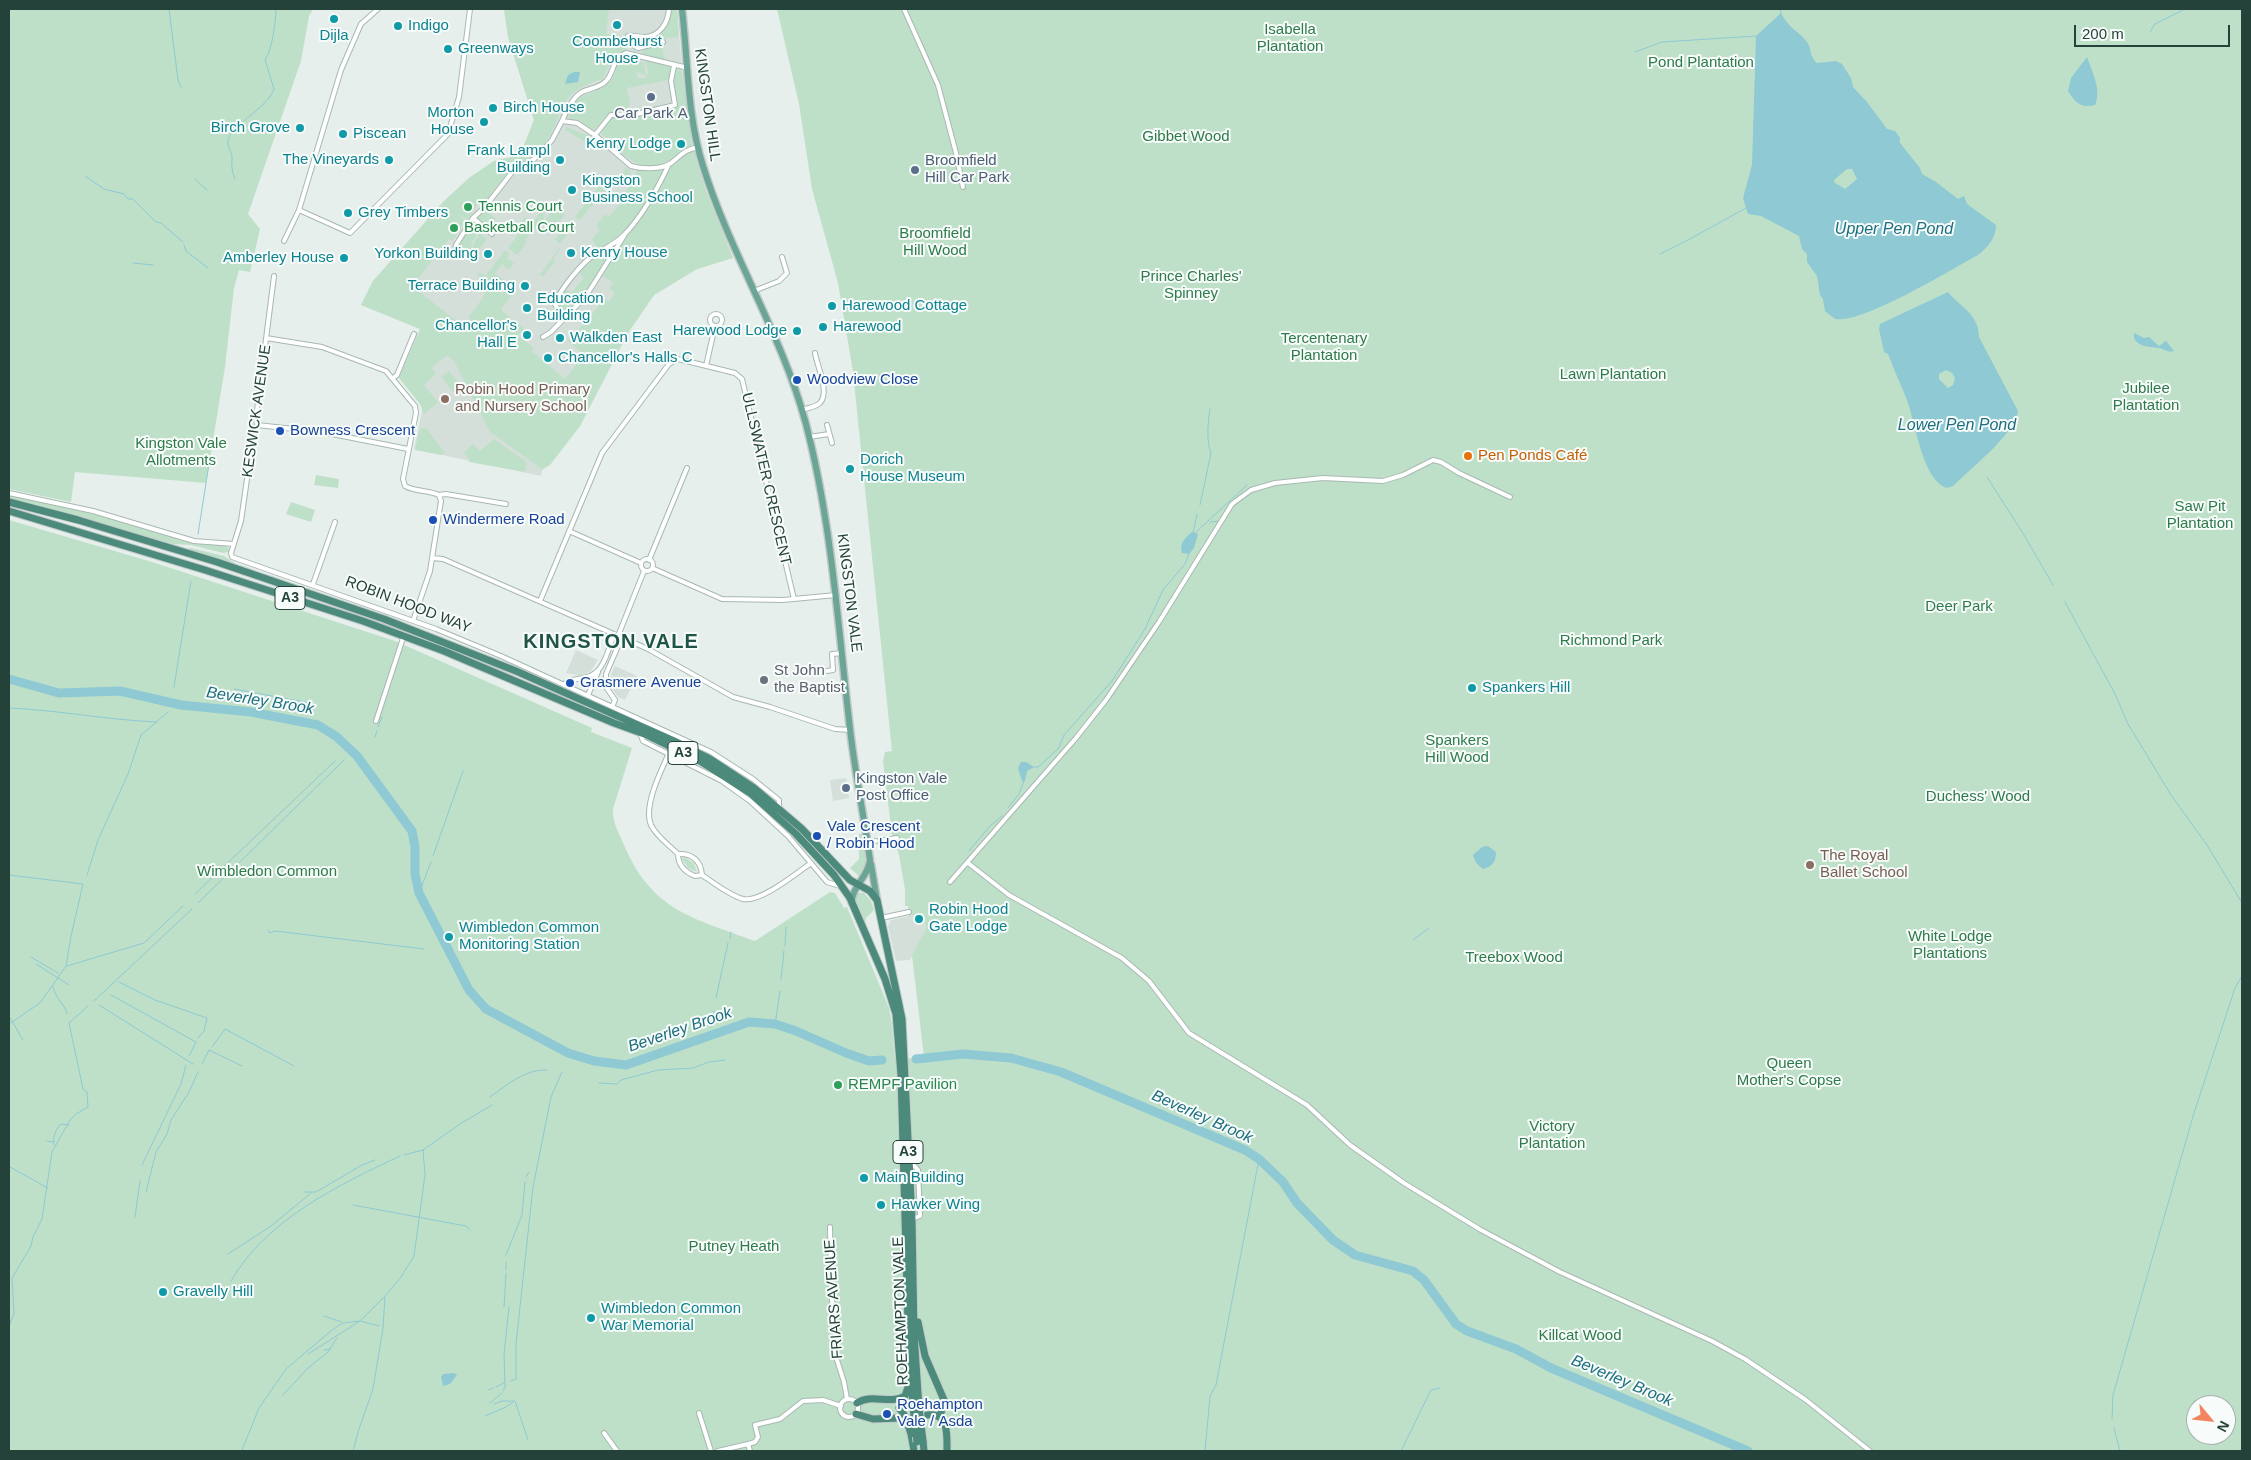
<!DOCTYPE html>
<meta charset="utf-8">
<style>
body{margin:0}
#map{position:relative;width:2251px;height:1460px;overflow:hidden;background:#e6efeb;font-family:Arial,sans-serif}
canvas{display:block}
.frame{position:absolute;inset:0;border:10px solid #24423a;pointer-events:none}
.north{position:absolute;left:2186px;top:1395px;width:50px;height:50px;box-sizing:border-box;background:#f7fbf9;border:1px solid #a3b1ad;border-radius:50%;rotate:118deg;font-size:14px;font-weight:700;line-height:20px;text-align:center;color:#24423a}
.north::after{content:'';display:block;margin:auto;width:18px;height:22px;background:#f4845f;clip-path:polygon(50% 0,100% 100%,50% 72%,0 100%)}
.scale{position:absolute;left:2074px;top:25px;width:156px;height:22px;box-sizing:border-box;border:2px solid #24423a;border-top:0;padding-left:6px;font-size:15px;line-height:18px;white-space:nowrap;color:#24423a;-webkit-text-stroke:4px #f7fbf9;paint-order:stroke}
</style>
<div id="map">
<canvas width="2251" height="1460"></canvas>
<div class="frame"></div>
<div class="north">N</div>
<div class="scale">200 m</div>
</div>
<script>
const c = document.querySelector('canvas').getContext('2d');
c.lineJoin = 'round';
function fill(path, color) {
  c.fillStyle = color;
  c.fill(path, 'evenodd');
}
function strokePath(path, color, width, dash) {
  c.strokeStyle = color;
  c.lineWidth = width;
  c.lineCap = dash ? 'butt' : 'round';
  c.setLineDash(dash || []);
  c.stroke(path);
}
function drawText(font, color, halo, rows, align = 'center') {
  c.font = font + ' Arial,sans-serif';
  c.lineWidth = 4;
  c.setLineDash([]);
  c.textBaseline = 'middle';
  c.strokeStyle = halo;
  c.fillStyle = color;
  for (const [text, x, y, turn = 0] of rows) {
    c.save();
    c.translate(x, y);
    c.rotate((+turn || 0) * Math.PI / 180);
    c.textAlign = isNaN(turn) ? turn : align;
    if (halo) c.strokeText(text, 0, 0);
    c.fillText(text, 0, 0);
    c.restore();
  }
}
fill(new Path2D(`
 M504,9H677L684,93L693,147L706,191L733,258L697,269L654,295L628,333L580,426L550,465L542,470L541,476L414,449L423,407L399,378L420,329L361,305L373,281L443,202L469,178L494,161L520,155L534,120L508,37Z
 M576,650L598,660L591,671L581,676L566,673Z
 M615,666L637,676L625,700L618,697L611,687V675Z
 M846,778L849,798L833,801L830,780Z
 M924,913L926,930L910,960L896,961L888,926L891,920Z`), '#d4dfda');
fill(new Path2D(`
 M9,9H313L309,16L301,61L248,214L260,229L250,272L239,270L234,288L225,367L206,483L75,472L71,502L9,489Z
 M504,9H609L606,34L621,36L627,48L613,58L602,79C548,96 569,119 539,150C531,158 519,162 511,170C501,179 493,192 485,203L480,201L467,220L456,213L466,221L452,241L449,239L416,281L415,288L461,325L464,322L467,325L471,320L468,318L484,296V281L477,275L479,272L488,277L486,275L505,250L510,254L507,258L514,263L509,270L502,264L494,274H496L516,289L502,308V311L524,328L518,336L533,347L532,351L565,379L584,355L568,341L594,312L603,299L609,302L615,292L609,289L613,282L602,276L626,235L654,199L670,166L687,151L693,149L706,191L733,258L697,269L654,295L628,333L580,426L550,465L542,469L490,432L454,361L447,355L432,368L436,374L424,385L438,402L424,414L420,404L399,378L420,329L361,305L373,281L443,202L469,178L494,161L520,155L534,120L508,37Z
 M670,9H677L679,37L662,39L663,54L665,55L664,61L641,53L644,49L643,45L639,46L633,41V37L644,38L664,28L670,15Z
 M777,9H2242V1451H9V520L152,562L395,641L592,728L591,732L632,748L613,809C612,822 619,833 624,845C652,911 693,918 755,941L830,892L835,893L844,908L847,907L889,1008L892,1024L895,1060L924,1057L912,955L926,929L924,913L909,916L908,906H905V889L899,855L892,835L883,761L885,752L892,751L853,372L838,283L812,189L799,104ZM2196,1405H2226V1435H2196Z
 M628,57L635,58L644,63L646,76L637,72V78H646C650,69 647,65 642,57L672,67L669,80L627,88L630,105L626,109L610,113L595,129H592L571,120L568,114C574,92 597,95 610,82C616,76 615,67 620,60Z
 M676,69L682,71L692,146C681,149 676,157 666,162C638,177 619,149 601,133L610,120L616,116H637L675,107L672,82Z
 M566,127L592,137L587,143L565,130Z
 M625,166L631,172L626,184L621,176L624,173Z
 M665,168C652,193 627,241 598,249L592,239L600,230L596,226L605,214L609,217L628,195L626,191L632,183L637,170Z
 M599,186L605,191L579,220L575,217Z
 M546,205L548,208L543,215L545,217L525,240L527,242L517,255L508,248L518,235L514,232L525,217L530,220L527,224L530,226Z
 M550,207L558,208L565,214L554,229L545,221L550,214L548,212Z
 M483,209L498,220H491L485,225L477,219V216Z
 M571,219L575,224L560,244L555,239Z
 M471,223H475L482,228L472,242L470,260L465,256V252L459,244Z
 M480,233L487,239L473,257V245Z
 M617,243L586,293L565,314L560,307V298L566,289L571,293L584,278L579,273L595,257L610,250Z
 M560,247L561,248L553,259L555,261L543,277L540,275Z
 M449,371L464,389L456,395L441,377Z
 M426,428L445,453L441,455L415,450L420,429Z
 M494,439L525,461L527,464L525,472L469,462V458L464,453L473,444L480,451Z
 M316,475L339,479L338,488L314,485Z
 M9,495L93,513L188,542L225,545L229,549L228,552L223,553L191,545L173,544L9,498Z
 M291,502L315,510L311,522L286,514Z
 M191,548L224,556L235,563L234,564L188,549Z
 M859,834H862L868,863L860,877L850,868L859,859Z
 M684,857L694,863L697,872L688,868L682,859Z
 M858,893H864L871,901L874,910L866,918L865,923L855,897Z`), '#bfe0c8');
fill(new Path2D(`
 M1781,13C1790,30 1798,30 1807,42C1812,49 1809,56 1817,63L1836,61L1842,64L1851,78L1853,87L1867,102L1887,129L1895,131L1900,138V143L1920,168L1922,174L1936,182L1958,199L1964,196L1967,204L1996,225C1996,238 1988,247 1978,255C1950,270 1863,324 1835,319L1825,311L1823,299L1820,295L1817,276L1807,262V254L1802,249L1799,236L1761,216L1748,214L1743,198L1752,165L1756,36ZM1847,169H1852L1857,179L1845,189L1835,183L1834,180Z
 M2087,57C2092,71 2102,91 2095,105C2081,109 2075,102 2068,91L2071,78Z
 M574,72H580L578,82L565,84L568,75Z
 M1948,292C1960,307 1979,314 1979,337L2018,411C2014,435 1971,468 1953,486L1947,488C1923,481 1915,422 1907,400C1901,385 1894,370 1888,354L1884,352L1879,329L1880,324ZM1946,370L1952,373L1955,378L1953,385L1948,388L1939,379V374Z
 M2134,333L2144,338L2149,337L2159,346L2166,341L2174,351C2167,353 2165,349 2159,348C2149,347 2132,346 2134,333Z
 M1192,532L1198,534L1194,548L1189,554L1182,553C1179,543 1185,538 1192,532Z
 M1021,762H1026L1034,767L1027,771L1025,781H1022L1018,768Z
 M1488,846L1496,852C1496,863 1492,866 1483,869L1476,863L1473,855L1482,847Z
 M454,1373L457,1375L450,1384L443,1386L441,1377L443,1374Z`), '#8ec9d4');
strokePath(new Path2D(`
 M169,9L178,80L181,87
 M1780,9L1781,13
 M2150,32L2155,24L2185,9
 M1635,52L1662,42L1756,36
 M85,176L104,189L124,194L128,199H133L156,222L161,223L183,242
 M195,179L207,190
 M235,179C231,170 232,165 232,156C231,151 227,146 228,141C228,127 268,108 274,89L265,60C272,50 276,21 276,9
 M184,245L186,251L208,268
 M1660,254L1688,240L1746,208
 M133,263L153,265
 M1987,477L2024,535L2053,585
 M1200,505L1211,453C1206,441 1208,421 1210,409
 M1210,522L1219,521
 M1193,533L1197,514
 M1195,533L1247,485
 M198,534L210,458
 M2065,602L2115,694L2128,724L2171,795L2207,845L2242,903
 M174,687L191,581
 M234,689L310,703
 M9,708C58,710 107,720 157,722
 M378,727L382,717
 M375,737L377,731
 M1034,767H1038L1058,749L1064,735L1112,681L1145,629L1163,590L1185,564L1189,554
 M1008,808L1019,794L1024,781
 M969,851L989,827L1002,816
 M433,856L463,771
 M9,875L83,884L71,936L66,966L40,1003L9,1024
 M87,875L98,840L128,774L141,735L168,712
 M419,893L431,862
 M195,894L335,761
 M198,903L344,760
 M268,930L270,933L275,931L424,949
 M730,939L731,932
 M1413,940L1429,928
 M785,946L786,927
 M31,957L58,973
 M36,964L69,985
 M67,966L144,943L183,906
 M781,979L784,951
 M119,982L155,1000L207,1018L204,1031L198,1038
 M53,987C56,1000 66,1005 67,1014
 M111,995L196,1042L189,1056
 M716,998L728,943
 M94,1001L192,909
 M99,1005L193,1064
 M9,1016L23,1040
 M775,1025L780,991
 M711,1027L714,1011
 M212,1047L225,1029L294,1066
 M202,1064L209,1050L242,1066
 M599,1083L617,1084L621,1080L658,1070L693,1068L709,1062L725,1060
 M490,1097C507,1085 525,1069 547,1070
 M47,1141L53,1142
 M54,1145C52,1139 56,1128 61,1124L69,1125
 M404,1155L423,1150L460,1124L492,1105
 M142,1165L181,1084L186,1065
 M10,1167L48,1188
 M526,1177L529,1172
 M146,1192L156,1152L167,1134L171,1120L189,1092L198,1072
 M305,1192H316L362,1165L375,1160
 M353,1205L466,1226L470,1230
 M135,1217L140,1181
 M228,1254L271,1226L311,1193
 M506,1255L522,1215L525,1182
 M506,1262V1270
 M231,1281C266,1220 338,1185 400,1156
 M504,1307L506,1274
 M324,1316L342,1322
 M9,1322L11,1321L14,1314L12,1278L31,1246L33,1237L42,1219L52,1152L70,1120L76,1114L88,1107L87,1092L83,1089L69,1023L88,1006
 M9,1327L11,1321
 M324,1350L330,1349
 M308,1354L360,1321L379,1326
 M511,1381L516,1379V1344L533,1187L551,1097L562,1072
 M496,1387L504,1383
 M488,1390L493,1388
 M503,1391L505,1387L504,1354L509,1307
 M283,1395L308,1368L328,1352L337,1338
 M490,1403L502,1393
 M494,1404L502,1401H515L528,1440
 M485,1416L506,1407L513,1402
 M2112,1419L2113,1395L2194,1113L2235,988L2242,976
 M2114,1428L2120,1451
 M242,1450L259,1408L286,1369L332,1330L343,1323L360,1321L385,1296
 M353,1451L359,1429L373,1389L383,1328L385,1296L401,1277L414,1256L425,1175L423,1150
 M1205,1451L1210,1396L1216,1385L1259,1159
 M1401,1451L1431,1390L1440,1388`), '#8ec9d4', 1);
strokePath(new Path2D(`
 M9,679L59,693L120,691L181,705L251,712L318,725L337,737L357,756L412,831L415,847V874L419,893L469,990L486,1009L568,1053L594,1061L626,1065L749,1022L775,1024L796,1031L846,1053L869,1061L882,1060
 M916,1059L963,1054L1011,1058L1061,1072L1245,1150L1259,1159L1283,1182L1297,1203L1333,1240L1355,1255L1413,1271L1424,1280L1456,1324L1467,1331L1516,1349L1551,1368L1748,1451`), '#8ec9d4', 9);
const minor = new Path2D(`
 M378,9L361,24L341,70L299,210L350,233L448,134L459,97L470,9
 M904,9L938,85L956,153L963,187
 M663,42L638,48L631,44L628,36C634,35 639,37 645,37C660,36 668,23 669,9
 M688,68L626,53C610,61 616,70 606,81C600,88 590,88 582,92C572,98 567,110 562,121L577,123L595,135L631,166C642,169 661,170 671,163C682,155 683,150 699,147
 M595,135L611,115L637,114L675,105L671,81L674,66
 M473,218L492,234
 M284,241L299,210
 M454,257L456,245L473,218L485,207L513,171L534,159L545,148L552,140L562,121
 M274,276L256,418L257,425L254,430L241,521L231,553L232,557L436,629L501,656L711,752L753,779L779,800V809
 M754,291L779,281L787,273L782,257
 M710 320a6 6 0 1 1 12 0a6 6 0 1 1-12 0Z
 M563,319L555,304C560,289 582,263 595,254C606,248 615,244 624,235C644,214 657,190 669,164
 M543,337L551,332L586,296L624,236
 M266,338L322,347L386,371L415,406L416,413L403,479L405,486C416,492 428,490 439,495L441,501L430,571L413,621
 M706,366L715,326
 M393,378L397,375L414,334
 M802,410C807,408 816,407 820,403C830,392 817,366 815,353
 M257,425L322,432L408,449
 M827,425L832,443
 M809,437L829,434
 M9,493L93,511L194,541L234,544
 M439,495L446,494L506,504
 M569,531L641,563
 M432,558L443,559L648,649L733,697L770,707L835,729L850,730
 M641 565a6 6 0 1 1 12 0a6 6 0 1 1-12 0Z
 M649,560L687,468
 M652,568L722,599L783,600L836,595
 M313,584L335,522
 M540,601L602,453L669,364L678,359L735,373L742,379L794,599
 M618,636L644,571
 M827,671L833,670L832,654L843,653
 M564,685C568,677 586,681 595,673C605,666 610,645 614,634
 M588,695L598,672
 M612,707L615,700L606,687V674L622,637
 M376,721L404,635
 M640,733L643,741L722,781L750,801L788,836L827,882L840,886
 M669,753C661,771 643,806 651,825C656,836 669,845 678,854C678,866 685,872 695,876L702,875C701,861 692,853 678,854
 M884,840L897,838
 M868,843L876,841
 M968,863L1009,895L1122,958L1149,981L1189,1033L1307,1105L1350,1145L1404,1183L1481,1230L1560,1272L1712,1341L1745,1359L1806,1400L1870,1451
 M702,875C714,883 729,895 743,899C760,903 797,873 811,863
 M950,882L1076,738L1106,700L1159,622L1232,504L1251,490L1275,483L1323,478L1383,481L1403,475L1433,460L1441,462L1459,473L1510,497
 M881,918L909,912
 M910,1161L918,1170L920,1216L912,1219
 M830,1227L831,1287L837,1360L844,1382L847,1399
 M840 1408a9 9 0 1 1 18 0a9 9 0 1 1-18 0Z
 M699,1413L711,1451
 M604,1433L617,1451
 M718,1451L748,1444
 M750,1451L748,1444L755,1442L758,1437L755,1425L780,1419L803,1401L823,1400L841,1406`);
const primary = new Path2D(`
 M682,9C688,60 687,116 703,166C730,254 782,334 806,424C832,524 838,627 850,729C855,773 864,816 870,860C869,876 851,887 852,903
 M871,864L877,900`);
const trunk = new Path2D(`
 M9,502L78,520L217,562L384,619L516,671L674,741L710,759L754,788L802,829L850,880L870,891L877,900L902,1019L912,1219L914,1334L919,1408
 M9,511L205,570L363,621L444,651L614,723L647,735L700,761L750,793L796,834L834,875L850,898L885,979L896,1014L901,1075L908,1324L913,1406
 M918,1322L925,1356L944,1400L940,1417
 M857,1403C871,1393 890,1405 905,1396L909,1384
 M856,1414L873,1419L901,1418
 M927,1415C949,1412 947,1435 947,1451
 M911,1434L914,1451
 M923,1441L924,1451`);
strokePath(minor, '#a8b8b2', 6);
strokePath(primary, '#c2cac8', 9);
strokePath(trunk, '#c2cac8', 9);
strokePath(minor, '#fff', 4);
strokePath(primary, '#6aa596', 6);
strokePath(trunk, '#4c8a7c', 7);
const trunkBridge = new Path2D(`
 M913,1406L917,1442
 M899,1408L905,1416L911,1434
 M919,1408L923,1441`);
strokePath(trunkBridge, '#c2cac8', 9, []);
strokePath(trunkBridge, '#4c8a7c', 7);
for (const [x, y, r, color] of [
 [334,19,5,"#0f9aa8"],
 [617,25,5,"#0f9aa8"],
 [398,26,5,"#0f9aa8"],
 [448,49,5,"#0f9aa8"],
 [651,97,5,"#5c6f8a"],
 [493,108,5,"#0f9aa8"],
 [484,122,5,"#0f9aa8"],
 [300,128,5,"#0f9aa8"],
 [343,134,5,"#0f9aa8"],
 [681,144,5,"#0f9aa8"],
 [389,160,5,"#0f9aa8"],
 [560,160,5,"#0f9aa8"],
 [915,170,5,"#5c6f8a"],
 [572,190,5,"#0f9aa8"],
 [468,207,5,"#2e9e5b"],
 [348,213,5,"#0f9aa8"],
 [454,228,5,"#2e9e5b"],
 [571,253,5,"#0f9aa8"],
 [488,254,5,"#0f9aa8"],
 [344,258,5,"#0f9aa8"],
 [525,286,5,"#0f9aa8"],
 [832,306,5,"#0f9aa8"],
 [527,308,5,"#0f9aa8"],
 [823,327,5,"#0f9aa8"],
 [797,331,5,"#0f9aa8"],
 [527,335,5,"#0f9aa8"],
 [560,338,5,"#0f9aa8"],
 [548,358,5,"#0f9aa8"],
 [797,380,5,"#1a4fb4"],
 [445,399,5,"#8d6e63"],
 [280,431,5,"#1a4fb4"],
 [1468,456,5,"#e8710a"],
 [850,469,5,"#0f9aa8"],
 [433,520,5,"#1a4fb4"],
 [764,680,5,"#6b7280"],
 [570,683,5,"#1a4fb4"],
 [1472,688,5,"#0f9aa8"],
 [846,788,5,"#5c6f8a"],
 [817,836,5,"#1a4fb4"],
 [1810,865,5,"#8d6e63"],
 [919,919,5,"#0f9aa8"],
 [449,937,5,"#0f9aa8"],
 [838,1085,5,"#2e9e5b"],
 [864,1178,5,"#0f9aa8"],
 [881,1205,5,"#0f9aa8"],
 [163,1292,5,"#0f9aa8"],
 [591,1318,5,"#0f9aa8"],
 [887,1414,5,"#1a4fb4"]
]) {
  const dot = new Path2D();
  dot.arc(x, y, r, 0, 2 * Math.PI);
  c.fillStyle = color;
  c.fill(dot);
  strokePath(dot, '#f7fbf9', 2);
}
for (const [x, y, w] of [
 [290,598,30],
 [683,753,30],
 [908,1152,30]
]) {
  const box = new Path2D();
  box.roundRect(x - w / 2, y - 11.5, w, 23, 4);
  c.fillStyle = '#f7fbf9';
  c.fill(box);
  strokePath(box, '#24423a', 1);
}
drawText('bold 14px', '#24423a', null, [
 ["A3",290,598],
 ["A3",683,753],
 ["A3",908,1152]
]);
drawText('15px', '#0d838f', '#f7fbf9', [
 ["Indigo",408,26],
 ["Dijla",334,36,"center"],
 ["Coombehurst",617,42,"center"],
 ["House",617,59,"center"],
 ["Greenways",458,49],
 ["Birch House",503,108],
 ["Morton",474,113,"right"],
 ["House",474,130,"right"],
 ["Birch Grove",290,128,"right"],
 ["Piscean",353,134],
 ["Kenry Lodge",671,144,"right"],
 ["Frank Lampl",550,151,"right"],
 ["Building",550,168,"right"],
 ["The Vineyards",379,160,"right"],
 ["Kingston",582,181],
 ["Business School",582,198],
 ["Grey Timbers",358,213],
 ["Kenry House",581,253],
 ["Yorkon Building",478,254,"right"],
 ["Amberley House",334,258,"right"],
 ["Terrace Building",515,286,"right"],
 ["Education",537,299],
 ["Building",537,316],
 ["Harewood Cottage",842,306],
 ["Chancellor's",517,326,"right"],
 ["Hall E",517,343,"right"],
 ["Harewood",833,327],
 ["Harewood Lodge",787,331,"right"],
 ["Walkden East",570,338],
 ["Chancellor's Halls C",558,358],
 ["Dorich",860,460],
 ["House Museum",860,477],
 ["Spankers Hill",1482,688],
 ["Robin Hood",929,910],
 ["Gate Lodge",929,927],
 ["Wimbledon Common",459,928],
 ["Monitoring Station",459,945],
 ["Main Building",874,1178],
 ["Hawker Wing",891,1205],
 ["Gravelly Hill",173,1292],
 ["Wimbledon Common",601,1309],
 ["War Memorial",601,1326]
], 'left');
drawText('15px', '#2d7a4b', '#f7fbf9', [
 ["Isabella",1290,30],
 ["Plantation",1290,47],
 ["Pond Plantation",1701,63],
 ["Gibbet Wood",1186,137],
 ["Broomfield",935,234],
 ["Hill Wood",935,251],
 ["Prince Charles'",1191,277],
 ["Spinney",1191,294],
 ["Tercentenary",1324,339],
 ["Plantation",1324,356],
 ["Lawn Plantation",1613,375],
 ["Jubilee",2146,389],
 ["Plantation",2146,406],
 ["Kingston Vale",181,444],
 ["Allotments",181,461],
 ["Saw Pit",2200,507],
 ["Plantation",2200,524],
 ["Deer Park",1959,607],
 ["Richmond Park",1611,641],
 ["Spankers",1457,741],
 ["Hill Wood",1457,758],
 ["Duchess' Wood",1978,797],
 ["Wimbledon Common",267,872],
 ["White Lodge",1950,937],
 ["Plantations",1950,954],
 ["Treebox Wood",1514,958],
 ["Queen",1789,1064],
 ["Mother's Copse",1789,1081],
 ["Victory",1552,1127],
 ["Plantation",1552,1144],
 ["Putney Heath",734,1247],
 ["Killcat Wood",1580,1336]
]);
drawText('15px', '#24423a', '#f7fbf9', [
 ["KINGSTON HILL",707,105,82],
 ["KESWICK AVENUE",257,411,-82],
 ["ULLSWATER CRESCENT",766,479,77],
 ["KINGSTON VALE",849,593,83],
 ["ROBIN HOOD WAY",408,605,21],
 ["FRIARS AVENUE",834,1299,-94],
 ["ROEHAMPTON VALE",901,1311,-92]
]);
drawText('15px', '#4e5e75', '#f7fbf9', [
 ["Car Park A",651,114,"center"],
 ["Broomfield",925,161],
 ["Hill Car Park",925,178],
 ["Kingston Vale",856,779],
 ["Post Office",856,796]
], 'left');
drawText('15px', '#27864d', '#f7fbf9', [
 ["Tennis Court",478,207],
 ["Basketball Court",464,228],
 ["REMPF Pavilion",848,1085]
], 'left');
drawText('15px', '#164399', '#f7fbf9', [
 ["Woodview Close",807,380],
 ["Bowness Crescent",290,431],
 ["Windermere Road",443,520],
 ["Grasmere Avenue",580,683],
 ["Vale Crescent",827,827],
 ["/ Robin Hood",827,844],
 ["Roehampton",897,1405],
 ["Vale / Asda",897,1422]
], 'left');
drawText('15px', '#785e54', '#f7fbf9', [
 ["Robin Hood Primary",455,390],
 ["and Nursery School",455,407],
 ["The Royal",1820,856],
 ["Ballet School",1820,873]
], 'left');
drawText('15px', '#c56008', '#f7fbf9', [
 ["Pen Ponds Café",1478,456]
], 'left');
drawText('15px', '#5b616d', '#f7fbf9', [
 ["St John",774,671],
 ["the Baptist",774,688]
], 'left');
drawText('italic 16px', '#1c6f80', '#f7fbf9', [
 ["Upper Pen Pond",1894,230],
 ["Lower Pen Pond",1957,426],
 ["Beverley Brook",260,701,9],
 ["Beverley Brook",680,1030,-19],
 ["Beverley Brook",1202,1117,24],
 ["Beverley Brook",1622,1381,23]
]);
c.letterSpacing = '1px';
drawText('bold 20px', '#1f5548', '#f7fbf9', [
 ["KINGSTON VALE",611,642]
]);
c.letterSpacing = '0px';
</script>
